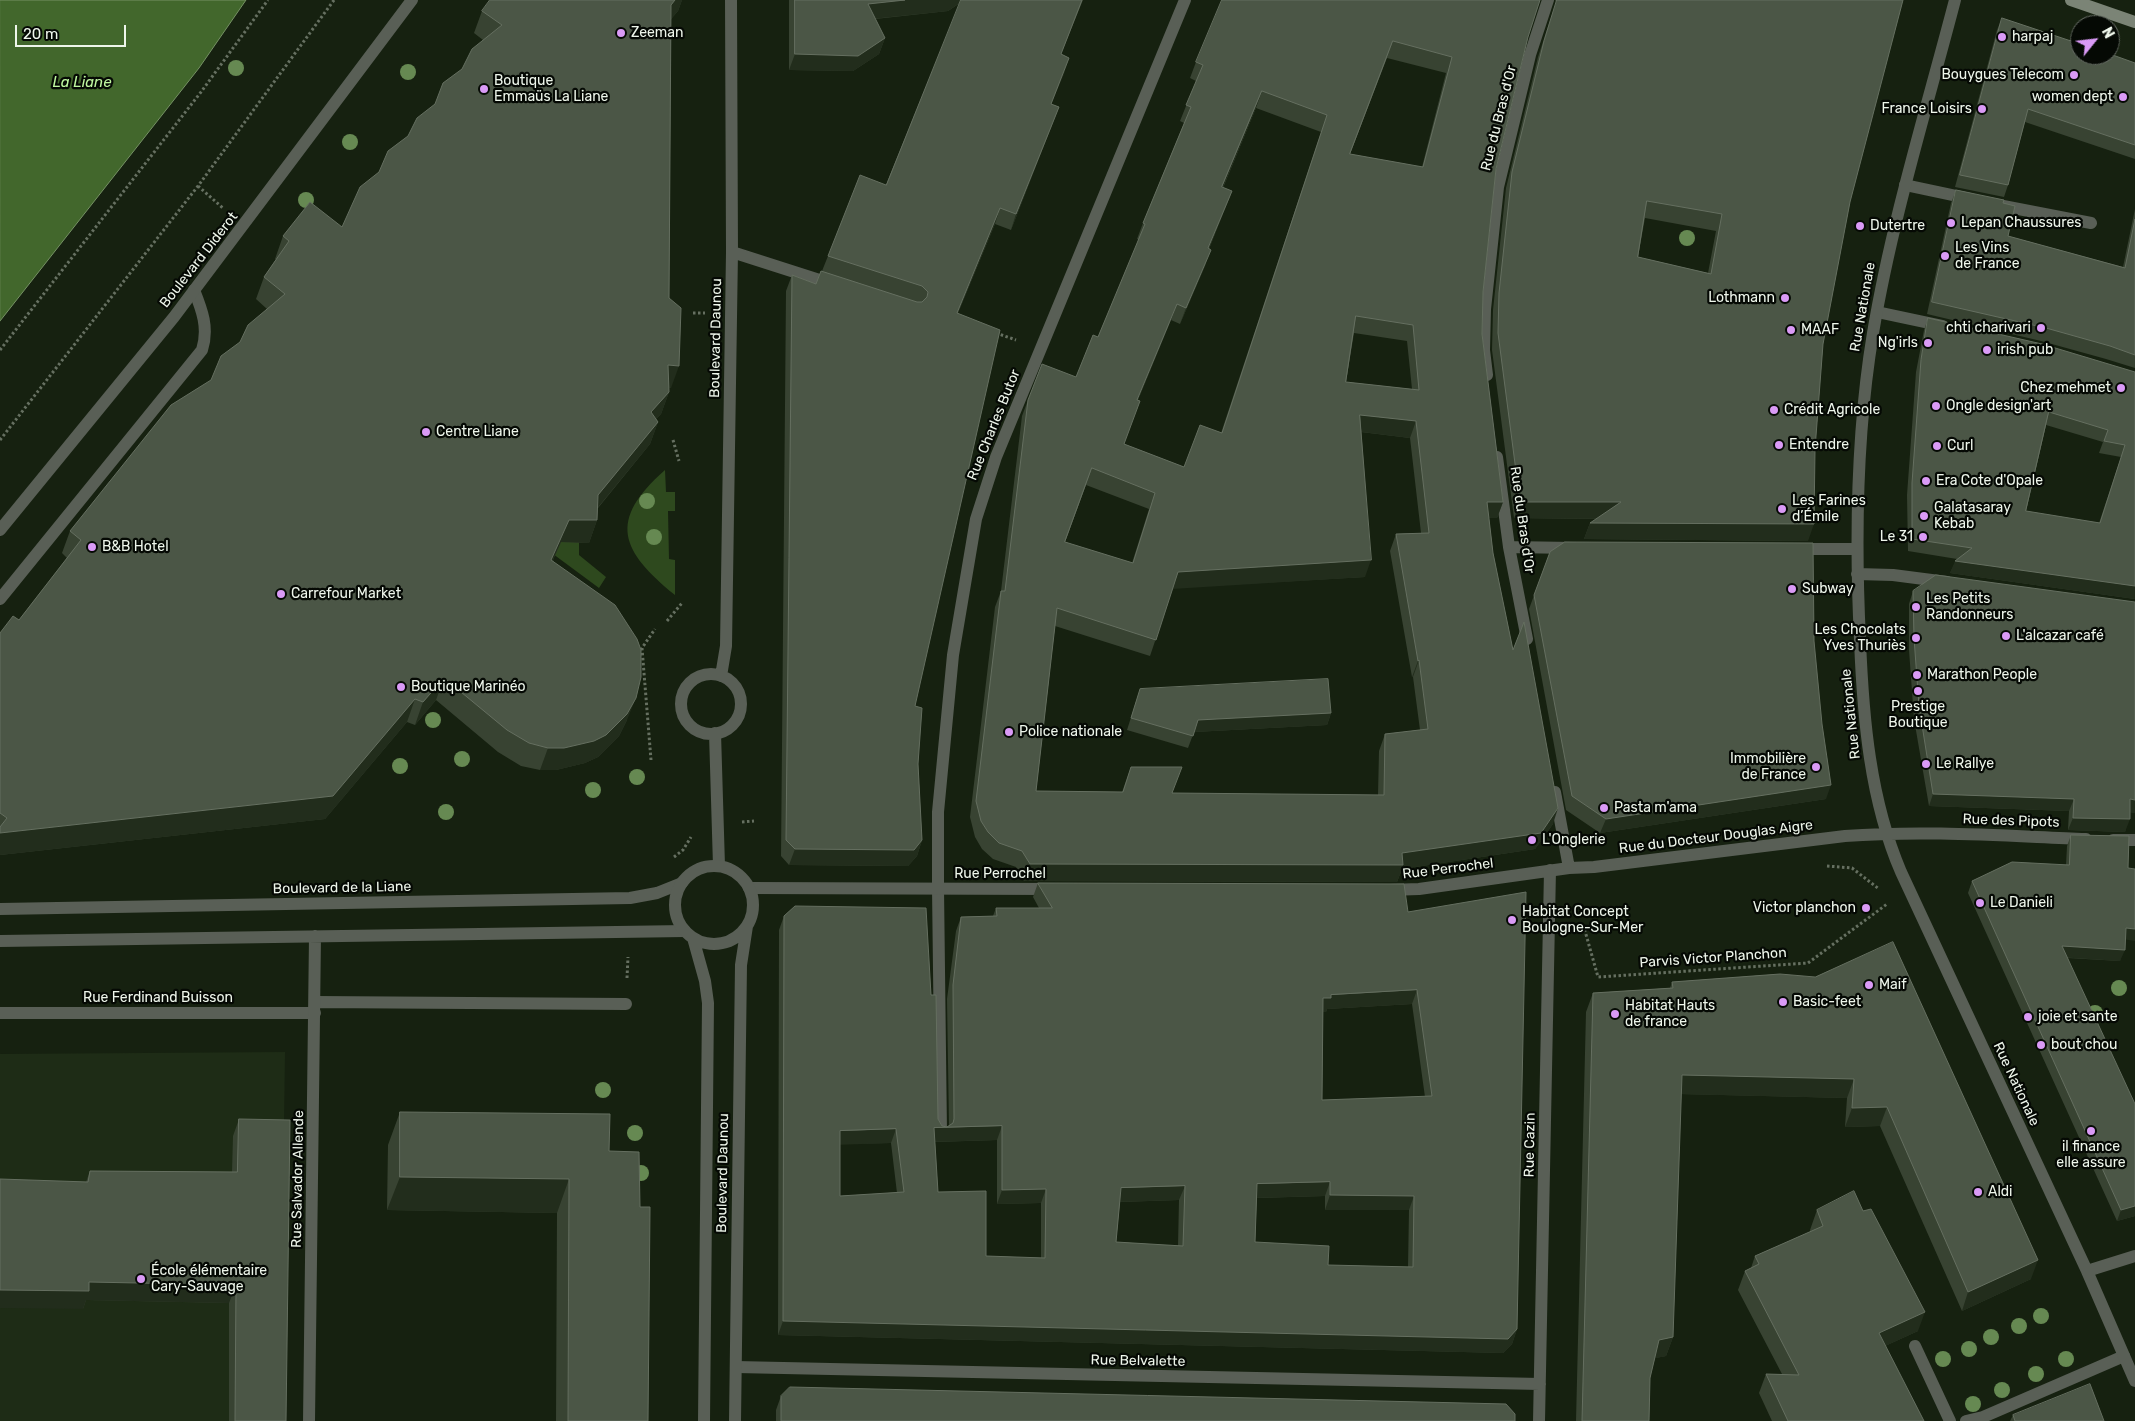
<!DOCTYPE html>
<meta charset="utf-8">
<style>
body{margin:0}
#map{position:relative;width:2135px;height:1421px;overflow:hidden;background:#162110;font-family:Rubik,sans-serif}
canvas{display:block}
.north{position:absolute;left:2070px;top:15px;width:50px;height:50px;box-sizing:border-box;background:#050904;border:1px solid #626860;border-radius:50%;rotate:61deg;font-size:14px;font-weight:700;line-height:20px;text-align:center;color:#eef6eb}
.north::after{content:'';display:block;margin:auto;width:18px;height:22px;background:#da9af6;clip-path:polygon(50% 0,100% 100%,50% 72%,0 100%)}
.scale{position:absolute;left:15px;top:25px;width:111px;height:22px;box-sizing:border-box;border:2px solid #eef6eb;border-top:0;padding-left:6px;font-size:15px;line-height:18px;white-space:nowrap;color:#eef6eb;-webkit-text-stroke:4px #050904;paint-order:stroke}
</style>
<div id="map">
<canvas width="2135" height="1421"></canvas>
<div class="north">N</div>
<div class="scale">20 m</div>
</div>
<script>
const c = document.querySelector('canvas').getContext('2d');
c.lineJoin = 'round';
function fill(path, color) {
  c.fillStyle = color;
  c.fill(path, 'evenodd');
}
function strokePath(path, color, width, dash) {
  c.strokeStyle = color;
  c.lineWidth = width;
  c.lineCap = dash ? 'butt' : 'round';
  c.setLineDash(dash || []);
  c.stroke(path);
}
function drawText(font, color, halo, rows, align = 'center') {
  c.font = font + ' Rubik,sans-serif';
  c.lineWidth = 4.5;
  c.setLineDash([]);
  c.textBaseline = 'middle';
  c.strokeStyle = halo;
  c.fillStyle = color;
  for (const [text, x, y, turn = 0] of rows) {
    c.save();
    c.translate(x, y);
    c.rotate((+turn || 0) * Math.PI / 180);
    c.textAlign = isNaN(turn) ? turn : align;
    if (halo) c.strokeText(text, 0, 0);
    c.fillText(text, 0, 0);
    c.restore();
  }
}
fill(new Path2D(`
 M285,1052L280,1421H0V1054Z`), '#1e2c16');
fill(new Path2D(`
 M665,470L666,492H675V511H668L669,559L675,560V595C621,551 607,521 665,470Z
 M567,527L579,532V555L606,577L599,588L549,551Z`), '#2e491e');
const water = new Path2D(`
 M0,0H246L199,68L0,321Z`);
fill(water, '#42672c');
strokePath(water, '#769265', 1);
strokePath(new Path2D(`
 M198,186L224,209
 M693,313H705
 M996,333L1016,340
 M0,350L201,92L268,0
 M0,440L198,186L334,0
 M673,440L679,461
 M667,621L682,603
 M651,760L642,648L655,629
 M742,822L754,821
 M674,857L683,850L691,837
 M1827,866L1852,868L1879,889
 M1575,925L1585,931L1598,977L1808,963L1887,904
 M627,978L628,957`), '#667061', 3, [2.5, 2.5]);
strokePath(new Path2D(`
 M1905,185L1971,199
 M1998,205L2091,223
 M732,252L835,285
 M0,599L202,350C209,328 202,310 194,290
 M681 704a30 30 0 1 1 60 0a30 30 0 1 1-60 0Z
 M721,676L726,646L732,252L731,0
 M715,733L719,866
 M938,888L941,1133
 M315,1002L626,1004
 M0,1013H315
 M1915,1346L1950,1421
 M1966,1421L1983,1417L2124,1356`), '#595f56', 12);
strokePath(new Path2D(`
 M1877,312L1943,326`), '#595f56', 12);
strokePath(new Path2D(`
 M1955,0C1926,111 1892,220 1873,333C1856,435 1855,538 1860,640C1863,718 1870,800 1901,872L2087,1271L2135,1381
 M1487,375L1484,350L1485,309L1498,187L1530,55L1548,0
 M1497,457L1509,547L1527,639
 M1509,547L1574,548
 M1797,549H1857
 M1857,574L1893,575L1947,582
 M1555,792L1569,868
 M2113,840H2135
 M749,888L1052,889
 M938,888V812L953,655L976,519L996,457L1185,0
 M1389,890L1419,889L1569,868L1594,867L1845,836C1925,830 2005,836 2086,839
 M0,909L630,898L657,893L682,883
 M0,941L685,931
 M2087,1271L2135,1256
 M736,1367L1540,1384
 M309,1421L315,936
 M1539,1421L1550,870`), '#595f56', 12);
strokePath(new Path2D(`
 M0,530L174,317L412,0
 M675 905a39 39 0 1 1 78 0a39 39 0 1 1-78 0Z
 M693,938L705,981L708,1003L704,1421
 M735,1421L741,965L747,926`), '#595f56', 12);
strokePath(new Path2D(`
 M2071,0L2135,22`), '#7b8476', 12);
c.fillStyle = '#668952';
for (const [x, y] of [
 [236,68],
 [408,72],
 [350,142],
 [306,200],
 [1687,238],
 [647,501],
 [654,537],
 [433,720],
 [462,759],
 [400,766],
 [637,777],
 [593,790],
 [446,812],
 [2119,988],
 [2095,1013],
 [603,1090],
 [635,1133],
 [641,1173],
 [2041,1316],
 [2019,1326],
 [1991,1337],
 [1969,1349],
 [1943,1359],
 [2066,1359],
 [2036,1374],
 [2002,1390],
 [1973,1404]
]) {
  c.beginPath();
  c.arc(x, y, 8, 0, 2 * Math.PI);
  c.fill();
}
fill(new Path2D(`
 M489,0H682L678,11L671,19L669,298L671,388H669V392L661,414L656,419L658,422L650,444L598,508L597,520L589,543L561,542L553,560L627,720L619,736L598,757L585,763L556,770H540L521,766L498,752L436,700L415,725L407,722L325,819L0,855V633L19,620L67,558L62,553L70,531L211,380L267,309L256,299L264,277L276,259H275L283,236L342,227L379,172L435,104L462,69L483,40L474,33L482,11L490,0Z
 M789,0H1083L1061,54L1069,58L1051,104L1059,107L1011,230L995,224L958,313L915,706L922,840L917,856L908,866L789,865L781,856L786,291L792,275L816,284L822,271L828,256L886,185L960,3L948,11L875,19L885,38L879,54L853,71L789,70Z
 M1222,0L1528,37L1496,169L1483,292L1482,334L1503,502L1497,518H1489L1493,553L1513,650L1553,824L1535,849L1402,869L1397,882L1024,881L1016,867L993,859L982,849L975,837L970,817L995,607L1001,591L1022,416L1028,400L1076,377L1098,337L1139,240L1137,239L1143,223L1184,123L1180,121L1196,81L1190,78L1196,62ZM1387,58L1446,73L1422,167L1350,154ZM1256,108L1321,132L1221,433L1184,467L1124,444L1138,400L1171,320L1180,324L1205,266L1209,249L1232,191L1223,188ZM1354,333L1407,341L1412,389L1346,382ZM1361,432L1410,438L1421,533L1396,534L1390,551L1412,677H1413L1420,730L1385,734L1379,751L1378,795L1172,793L1131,767L1122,792L1036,791L1055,626L1150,656L1173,588L1365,577ZM1086,485L1149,509L1132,563L1065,542Z
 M1555,0H1903L1850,202L1823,344L1808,541L1584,539L1590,523L1597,519L1514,518L1492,350L1493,310L1506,188L1538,57L1556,2ZM1645,218L1716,231L1708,273L1638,257Z
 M2002,18L2135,63V159L2025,122L2008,185L2004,197L1955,187L1997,30Z
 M1956,190L2003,203L2008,236L2123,267L2135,209V368L2106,359L2041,341L1927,314L1951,203Z
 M1928,318L2135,372V599L1950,573L1957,559L1908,551L1907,495L1916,372L1924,330ZM2046,425L2103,442L2099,453L2121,457L2099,523L2026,511Z
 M1550,552L1814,641L1826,799L1600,833L1566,810L1529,609Z
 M1913,591L2135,813L2130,812L2125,832L2068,830L2069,811L1929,806L1914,719L1909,650V604Z
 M1140,689L1331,713L1327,725L1194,732L1188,748L1127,730Z
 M2071,835L2125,940L2120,961L2068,958L2135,1216L2117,1221L1968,893L1972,881L2066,865L2067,846Z
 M1038,883L1408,912L1517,1329L1512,1344L1503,1353L778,1335L779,930L784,916L938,1119L942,1126L947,1127L949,1126L947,999L956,931L961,917L993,916L996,908H1039L1033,897ZM1412,1004L1425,1097L1322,1100L1323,1012H1326L1327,1009ZM997,1140V1204L1041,1203V1258L986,1256L938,1192L935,1142ZM891,1143L897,1193L840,1196V1144ZM1325,1196V1210H1409L1408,1267L1328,1265L1255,1242L1257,1198ZM1179,1200L1178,1246L1116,1242L1120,1202Z
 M1780,974L2031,1279L1962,1311L1880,1126L1845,1127L1847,1098L1681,1094L1673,1337L1666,1356L1655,1358L1650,1378L1649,1421H1576L1586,1012L1593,993L1670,988L1672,982Z
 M400,1112L609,1151L640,1207L648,1421H556L557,1213L387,1210L388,1145Z
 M239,1119L286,1421H229V1303L86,1300L83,1309L86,1182L90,1171L232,1172L233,1136Z
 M1817,1210L1918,1331L1885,1346L1924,1421H1772L1759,1393L1766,1374H1782L1738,1290L1745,1271L1751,1268L1755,1256L1810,1232V1230Z
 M781,1396L1515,1421H776V1410Z
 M2013,1415L2104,1421H2010Z`), '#384332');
fill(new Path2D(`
 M675,0H682L678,11L663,28L671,5Z
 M905,0H962L961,2L948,11L862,20L868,4Z
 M885,38L879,54L853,71L789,70L795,54Z
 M1069,58L1064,74L1045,119L1051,104Z
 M1262,91L1256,108L1216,204L1222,187Z
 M1059,107L1053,123L1011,230L1016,214Z
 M1232,191L1226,207L1202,265L1208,248Z
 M1000,208L995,224L951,329L957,313Z
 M1211,250L1205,266L1180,324L1186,308Z
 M1177,304L1171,320L1131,417L1137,400Z
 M668,365L679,366L671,388H660Z
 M669,392L661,414L642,434L651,412Z
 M1360,415L1416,421L1410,438L1354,431Z
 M658,422L650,444L590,517L598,495Z
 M1487,502H1503L1497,518H1482Z
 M1520,502H1621L1615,519L1514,518Z
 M569,520H597L589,543L561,542L543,582L551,560Z
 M1590,523L1814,524L1808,541L1584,539Z
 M1371,560L1365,577L1172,589L1178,572Z
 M1955,561L2135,586V599L1950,573Z
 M1419,660L1413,677H1412L1418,661Z
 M444,678L436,700L415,725L423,702Z
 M636,698L627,720L619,736L598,757L585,763L556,770H540L548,748Z
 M415,699L407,722L325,819L0,855V833Z
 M1331,713L1327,725L1194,732L1198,720Z
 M1831,785L1826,799L1600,833L1606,819Z
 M1933,794L2074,799L2069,811L1929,806Z
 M2130,799L2135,800V813L2126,812Z
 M1558,808L1553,824L1535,849L1402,869L1397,882L1024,881L1030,864L1402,853Z
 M2073,818L2130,819L2125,832L2068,830Z
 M922,840L917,856L908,866L789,865L795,849Z
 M2126,928L2135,929V941L2122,939Z
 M2062,946L2125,950L2120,961L2058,957Z
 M1417,990L1412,1004L1327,1009L1326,1012H1318L1323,998L1331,995Z
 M1682,1075L1854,1079L1847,1098L1675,1094Z
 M1887,1107L1880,1126L1845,1127L1852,1108Z
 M1002,1126L997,1140L929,1142L934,1128Z
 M896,1129L891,1143L834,1145L840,1131Z
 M400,1177L569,1179L557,1213L387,1210Z
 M1330,1182L1325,1196L1252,1198L1257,1184Z
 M1185,1186L1179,1200L1116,1202L1121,1188Z
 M1046,1189L1041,1203L997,1204L1002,1190Z
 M1330,1195L1414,1196L1409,1210H1325Z
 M2135,1206V1216L2117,1221L2121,1210Z
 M2038,1260L2031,1279L1962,1311L1968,1292Z
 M89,1282L236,1285L229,1303L86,1300L83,1309L0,1308V1290Z
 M1925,1312L1918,1331L1872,1352L1879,1333Z
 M783,1321L1517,1329L1512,1344L1503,1353L778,1335Z
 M1673,1337L1666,1356L1652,1359L1659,1340Z`), '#222d1c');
const building = new Path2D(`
 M490,0H675L671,5L669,298L681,308L679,366L668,365L669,392L651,412L658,422L598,495L597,520H569L551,560L615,605L637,639L641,650V677L636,698L627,714L606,735L594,741L564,748H548L529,743L507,730L444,678L423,702L415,699L333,796L0,833V827L7,818L0,813V633L13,616L19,620L81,540L70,531L171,405L211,380L221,356L240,342L248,325L285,294L264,277L289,241L283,236L310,202L342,227L360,187L379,172L388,151L408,136L417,118L435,104L443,83L462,69L472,49L502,25L482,11Z
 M795,0H905L868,4L885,38L858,56L795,54Z
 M961,0H1082L1061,54L1069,58L1051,104L1059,107L1016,214L1000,208L957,313L1000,330L915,706L922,708L918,764L922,840L914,850L795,849L786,840L792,275L816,284L821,271L917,302H922L927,297L928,292L922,286L828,256L860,175L886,185Z
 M1222,0H1540L1528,37L1496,169L1483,292L1482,334L1503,502H1487L1493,553L1513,650L1524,622L1558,808L1541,833L1402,853L1403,865L1030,864L1022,851L999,843L988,832L981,821L976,801L1001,591H1005L1028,400L1042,364L1076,377L1093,335L1098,337L1145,224L1143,223L1191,107L1186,105L1203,65L1196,62ZM1393,41L1452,57L1423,167L1350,154ZM1262,91L1327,115L1222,433L1200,425L1184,467L1124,444L1140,401L1137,400L1177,304L1186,308L1211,250L1208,248L1232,191L1222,187ZM1356,316L1413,325L1419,390L1346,382ZM1360,415L1416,421L1429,533L1396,534L1418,661L1419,660L1428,729L1385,734L1384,795L1172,793L1182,767H1131L1123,792L1036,791L1057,608L1156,640L1178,572L1371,560ZM1092,468L1155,493L1133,563L1065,542Z
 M1557,0H1903L1850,202L1823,344L1815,449L1814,524L1590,523L1621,502H1520L1498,333L1499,293L1512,172L1544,41ZM1647,201L1722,214L1711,274L1638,257Z
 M2002,18L2080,44V55H2110V54L2135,63V145L2028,109L2008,185L1960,175Z
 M1956,190L2004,200L2003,203L2015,206L2008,236L2125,268L2135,219V355L2110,346L2046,328L1932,302Z
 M1928,318L2042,344L2135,372V586L1955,561L1972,548L1912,539V483L1921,360ZM2049,412L2108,430L2104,441L2125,445L2100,523L2026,511Z
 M1565,542L1813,543L1814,641L1822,724L1831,785L1606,819L1572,796L1534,595L1550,552Z
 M1936,575L2135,602V800L2130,799V819L2073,818L2074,799L1933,794L1919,706L1914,638L1913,591Z
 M1328,679L1331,713L1198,720L1193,736L1131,718L1140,689Z
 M2071,835L2129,836L2128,868L2135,869V929L2126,928L2125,950L2062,946L2135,1104V1206L2121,1210L1972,881L2012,862L2069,865Z
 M1038,883L1404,884L1408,912L1526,892L1517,1329L1508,1339L783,1321L784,916L795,906L926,908L931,995H936L938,1119L942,1126L947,1127L953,1123L954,1119L953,985L961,917L997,916L996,908H1052ZM1417,990L1432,1096L1322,1100L1323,998H1331V995ZM1002,1126V1190L1046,1189L1045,1258L986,1256V1191L938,1192L934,1128ZM896,1129L904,1192L840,1196V1131ZM1330,1182V1195L1414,1196L1413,1267L1328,1265L1329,1246L1255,1242L1257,1184ZM1185,1186L1183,1246L1116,1242L1121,1188Z
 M1893,942L2038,1260L1968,1292L1887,1107L1852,1108L1854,1079L1682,1075L1673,1337L1659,1340L1650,1378L1649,1421H1582L1593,993L1673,988L1672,982L1780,974L1815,977Z
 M400,1112L610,1114L609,1151L639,1152L640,1207H650L648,1421H568L569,1179L400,1177Z
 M239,1119L290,1120L286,1421H235L236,1285L89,1282V1291L0,1290V1179L88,1182L90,1171L237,1172Z
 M1854,1191L1863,1211L1871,1209L1925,1312L1879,1333L1924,1421H1788L1766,1374L1799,1375L1745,1271L1759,1264L1755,1256L1823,1226L1817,1210Z
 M2090,1384L2104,1421H2015L2013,1415Z
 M790,1387L1506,1404L1515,1414V1421H781V1396Z`);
fill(building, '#4b5646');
strokePath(building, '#656f60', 1);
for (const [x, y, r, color] of [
 [621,33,5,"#da9af6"],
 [2002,37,5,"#da9af6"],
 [2074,75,5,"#da9af6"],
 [484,89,5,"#da9af6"],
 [2123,97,5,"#da9af6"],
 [1982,109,5,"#da9af6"],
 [1951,223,5,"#da9af6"],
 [1860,226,5,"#da9af6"],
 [1945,256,5,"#da9af6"],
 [1785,298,5,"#da9af6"],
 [2041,328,5,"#da9af6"],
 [1791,330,5,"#da9af6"],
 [1928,343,5,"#da9af6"],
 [1987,350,5,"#da9af6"],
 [2121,388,5,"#da9af6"],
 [1936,406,5,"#da9af6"],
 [1774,410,5,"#da9af6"],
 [426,432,5,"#da9af6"],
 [1779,445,5,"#da9af6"],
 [1937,446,5,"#da9af6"],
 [1926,481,5,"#da9af6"],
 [1782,509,5,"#da9af6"],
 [1924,516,5,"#da9af6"],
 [1923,537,5,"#da9af6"],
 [92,547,5,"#da9af6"],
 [1792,589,5,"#da9af6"],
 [281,594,5,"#da9af6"],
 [1916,607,5,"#da9af6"],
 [2006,636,5,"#da9af6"],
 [1916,638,5,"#da9af6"],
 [1917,675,5,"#da9af6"],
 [401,687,5,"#da9af6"],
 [1918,691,5,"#da9af6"],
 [1009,732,5,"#da9af6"],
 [1926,764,5,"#da9af6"],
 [1816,767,5,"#da9af6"],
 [1604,808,5,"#da9af6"],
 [1532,840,5,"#da9af6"],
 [1980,903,5,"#da9af6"],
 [1866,908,5,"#da9af6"],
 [1512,920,5,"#da9af6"],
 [1869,985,5,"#da9af6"],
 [1783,1002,5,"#da9af6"],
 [1615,1014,5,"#da9af6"],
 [2028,1017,5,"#da9af6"],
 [2041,1045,5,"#da9af6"],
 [2091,1131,5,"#da9af6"],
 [1978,1192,5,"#da9af6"],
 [141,1279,5,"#da9af6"]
]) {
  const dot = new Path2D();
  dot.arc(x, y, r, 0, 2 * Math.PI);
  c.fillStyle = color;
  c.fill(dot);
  strokePath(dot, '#050904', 2);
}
drawText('14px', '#eef6eb', '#050904', [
 ["Zeeman",631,33],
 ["harpaj",2012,37],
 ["Bouygues Telecom",2064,75,"right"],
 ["Boutique",494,81],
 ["Emmaüs La Liane",494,97],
 ["women dept",2113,97,"right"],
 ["France Loisirs",1972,109,"right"],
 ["Lepan Chaussures",1961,223],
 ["Dutertre",1870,226],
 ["Les Vins",1955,248],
 ["de France",1955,264],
 ["Lothmann",1775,298,"right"],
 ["chti charivari",2031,328,"right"],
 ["MAAF",1801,330],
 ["Ng'irls",1918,343,"right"],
 ["irish pub",1997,350],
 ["Chez mehmet",2111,388,"right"],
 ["Ongle design'art",1946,406],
 ["Crédit Agricole",1784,410],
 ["Centre Liane",436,432],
 ["Entendre",1789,445],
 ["Curl",1947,446],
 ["Era Cote d'Opale",1936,481],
 ["Les Farines",1792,501],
 ["d’Émile",1792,517],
 ["Galatasaray",1934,508],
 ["Kebab",1934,524],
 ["Le 31",1913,537,"right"],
 ["B&B Hotel",102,547],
 ["Subway",1802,589],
 ["Carrefour Market",291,594],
 ["Les Petits",1926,599],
 ["Randonneurs",1926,615],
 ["Les Chocolats",1906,630,"right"],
 ["Yves Thuriès",1906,646,"right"],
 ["L'alcazar café",2016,636],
 ["Marathon People",1927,675],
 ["Boutique Marinéo",411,687],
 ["Prestige",1918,707,"center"],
 ["Boutique",1918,723,"center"],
 ["Police nationale",1019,732],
 ["Immobilière",1806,759,"right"],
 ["de France",1806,775,"right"],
 ["Le Rallye",1936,764],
 ["Pasta m'ama",1614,808],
 ["L'Onglerie",1542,840],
 ["Le Danieli",1990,903],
 ["Victor planchon",1856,908,"right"],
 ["Habitat Concept",1522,912],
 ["Boulogne-Sur-Mer",1522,928],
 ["Maif",1879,985],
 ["Basic-feet",1793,1002],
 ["Habitat Hauts",1625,1006],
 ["de france",1625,1022],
 ["joie et sante",2038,1017],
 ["bout chou",2051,1045],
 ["il finance",2091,1147,"center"],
 ["elle assure",2091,1163,"center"],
 ["Aldi",1988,1192],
 ["École élémentaire",151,1271],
 ["Cary-Sauvage",151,1287]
], 'left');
drawText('14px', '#eef6eb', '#050904', [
 ["Rue du Bras d'Or",1499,118,-76],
 ["Boulevard Diderot",199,260,-52],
 ["Rue Nationale",1863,307,-80],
 ["Boulevard Daunou",716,338,-89],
 ["Rue Charles Butor",994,425,-68],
 ["Rue du Bras d'Or",1522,520,82],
 ["Rue Nationale",1851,714,-96],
 ["Rue des Pipots",2011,821,2],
 ["Rue du Docteur Douglas Aigre",1716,837,-7],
 ["Rue Perrochel",1448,869,-7],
 ["Rue Perrochel",1000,874],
 ["Boulevard de la Liane",342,888,-1],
 ["Parvis Victor Planchon",1713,958,-4],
 ["Rue Ferdinand Buisson",158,998],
 ["Rue Nationale",2016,1084,65],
 ["Rue Cazin",1530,1145,-89],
 ["Boulevard Daunou",723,1173,-89],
 ["Rue Salvador Allende",298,1179,-89],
 ["Rue Belvalette",1138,1361,1]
]);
drawText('italic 15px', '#bff7a0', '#050904', [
 ["La Liane",82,83]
]);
</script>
